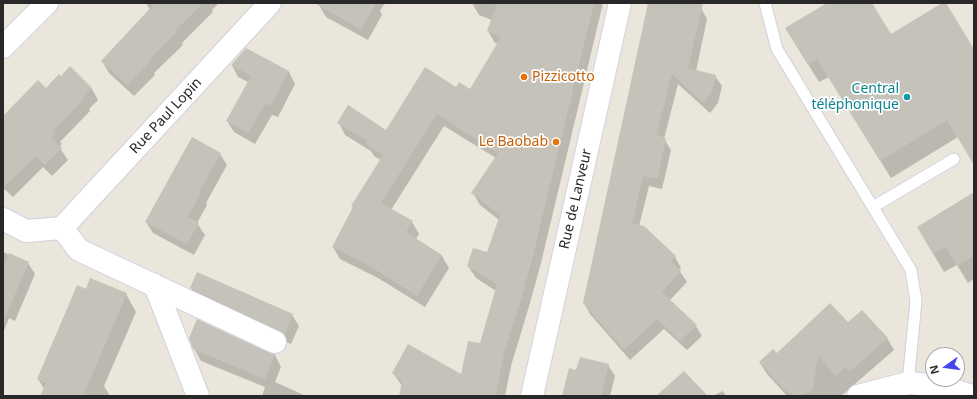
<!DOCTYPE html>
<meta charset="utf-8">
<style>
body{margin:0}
#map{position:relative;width:977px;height:399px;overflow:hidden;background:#eae6db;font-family:"Noto Sans",sans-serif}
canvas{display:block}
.frame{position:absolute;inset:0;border:4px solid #282828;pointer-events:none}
.north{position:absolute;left:925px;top:347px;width:40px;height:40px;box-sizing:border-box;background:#fff;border:1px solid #a9a9a9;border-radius:50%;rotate:256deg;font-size:11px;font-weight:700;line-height:16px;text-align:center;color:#282828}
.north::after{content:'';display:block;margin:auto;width:14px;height:18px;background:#4445ed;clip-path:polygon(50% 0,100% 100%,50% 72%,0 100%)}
</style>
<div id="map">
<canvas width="977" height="399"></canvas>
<div class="frame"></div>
<div class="north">N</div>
</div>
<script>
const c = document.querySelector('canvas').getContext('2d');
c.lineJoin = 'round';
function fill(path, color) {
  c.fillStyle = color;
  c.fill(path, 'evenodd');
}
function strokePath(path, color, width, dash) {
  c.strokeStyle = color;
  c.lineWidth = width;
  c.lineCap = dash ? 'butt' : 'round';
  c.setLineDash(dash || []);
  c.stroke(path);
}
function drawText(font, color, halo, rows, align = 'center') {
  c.font = font + ' "Noto Sans",sans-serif';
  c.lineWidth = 3.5;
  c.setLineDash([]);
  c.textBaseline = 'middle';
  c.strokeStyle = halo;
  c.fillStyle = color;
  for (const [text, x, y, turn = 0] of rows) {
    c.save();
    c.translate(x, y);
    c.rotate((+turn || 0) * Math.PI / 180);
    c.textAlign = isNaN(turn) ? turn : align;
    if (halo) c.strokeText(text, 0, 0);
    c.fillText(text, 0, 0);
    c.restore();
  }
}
fill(new Path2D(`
 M146,3H219L212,10L213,12L182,43L183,45L154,73L155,75L134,96L109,73L102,61L150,10Z
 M321,3H385L380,11L382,15L368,40L326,17L319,5Z
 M472,3H603L541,263L530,303L511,366L505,396H400L402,386L393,373L462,375L480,345L496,291L476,278L468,266L488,254L499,220L480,205L473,193L496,158L444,126L391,210L412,222L419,234L416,239L442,256L449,268L425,307L378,278L340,259L333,247L353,208L352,206L381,160L374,156L371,151L345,135L339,123L387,131L456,88L470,90L498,44L495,43L488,31L492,20L479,15Z
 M649,3H693L701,8L707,19L696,71L715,76L722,86L718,103L710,113L678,84L664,139L671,150L662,189L649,186L639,226L644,227L675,257L681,268L679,270L687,282L670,300L696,326L702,336L687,350L664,329L630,360L590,314L584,303Z
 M829,3H870L890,35L945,3L974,51V164L958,137L891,178L829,77L819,82L797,46Z
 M246,49L289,72L295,84L278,117L272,115L255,144L234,132L227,121L248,82L238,77L232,65Z
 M70,67L92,89L98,100L89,109L90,111L60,142L62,144L59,147L68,160L52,176L43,167L13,197L3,188V118L46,89L61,77Z
 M220,154L227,165L206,203L207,205L197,223L205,235L194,255L153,233L146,222Z
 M974,193V279L968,283L957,265L944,272L928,245Z
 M3,252L28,263L35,274L15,321L9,318L3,333Z
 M191,288L292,315L299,326L291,344L197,300Z
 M86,290L126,294L136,312L104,386L110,396H44V389L38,379Z
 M887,338L894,350L841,396H787L767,374L760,363L777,354Z
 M194,348L275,355L281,367L275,382L306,396H262L265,387L201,361Z
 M608,365L615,376L610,396H563L577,371Z
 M723,391L726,396H712Z`), '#0003');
fill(new Path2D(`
 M155,3H203L176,30L177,32L148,61L149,63L127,85L101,61Z
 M314,3H376L361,29Z
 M497,3H594L534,251L524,290L504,353L496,393L501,396H399L402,382L392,373L408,344L461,374L468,341L480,343L497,284L467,266L473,248L487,252L500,215L471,193L498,153L437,114L381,203L413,221L406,232L442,255L417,296L370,266L332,247L353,207L351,206L383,155L366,144L367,141L337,123L348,105L386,130L425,67L456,87L459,82L470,89L501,37L487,31Z
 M648,3H703L688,68L716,75L712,92L703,103L672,74L657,134L666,139L657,179L643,176L632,223L644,226L676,256L671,261L681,271L662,292L697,325L680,341L657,319L624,350L583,303Z
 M827,3H872L891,34L942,3H946L974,49V165L947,120L880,161L817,59L808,65L785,28Z
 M246,48L289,71L271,106L266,103L248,133L226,121L251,76L231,65Z
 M70,66L92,88L83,97L84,99L54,130L56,132L51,137L62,148L45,165L36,156L3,188V116L38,80L46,88L59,74L61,76Z
 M192,137L221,153L199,192L201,193L188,217L199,223L187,244L145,222Z
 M974,192V255L957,266L946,247L933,254L917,227Z
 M9,253L29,262L3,322V268Z
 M197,272L293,314L285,334L190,288Z
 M90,278L127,293L83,396H40L46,383L37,379L72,297L77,285L86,289Z
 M830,303L848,322L862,310L888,338L849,372L845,367L836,376L818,356L812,391L796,396L784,390L759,362L773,349L777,353Z
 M197,319L270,353L275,354L265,379L193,349L189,338Z
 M580,357L609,364L601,396H562L569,368L576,370Z
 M684,371L708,396H656Z`), '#c5c2ba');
const service = new Path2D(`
 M765,3L777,49L911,270L916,301L908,383
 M873,207L954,159`);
const minor = new Path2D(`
 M3,219L26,231L62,228
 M62,228L270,3
 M62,228L79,250L275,342
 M155,285L198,396
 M858,396L908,383L941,386L972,396`);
const tertiary = new Path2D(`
 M3,47L47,3
 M532,396L620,3`);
strokePath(service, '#d0d0e0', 13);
strokePath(minor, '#d0d0e0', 24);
strokePath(tertiary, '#d0d0e0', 24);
strokePath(service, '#fff', 11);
strokePath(minor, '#fff', 22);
strokePath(tertiary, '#fff', 22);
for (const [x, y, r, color] of [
 [524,77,4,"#e8710a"],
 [907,97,4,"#0f9aa8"],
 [556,142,4,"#e8710a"]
]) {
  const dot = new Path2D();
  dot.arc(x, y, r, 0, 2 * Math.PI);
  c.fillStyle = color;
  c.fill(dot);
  strokePath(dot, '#fff', 1.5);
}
drawText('14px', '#c56008', '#fff', [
 ["Pizzicotto",532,77],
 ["Le Baobab",548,142,"right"]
], 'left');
drawText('14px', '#0d838f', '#fff', [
 ["Central",899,89],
 ["téléphonique",899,105]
], 'right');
drawText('14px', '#282828', '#fff', [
 ["Rue Paul Lopin",166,116,-47],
 ["Rue de Lanveur",576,199,-77]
]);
</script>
